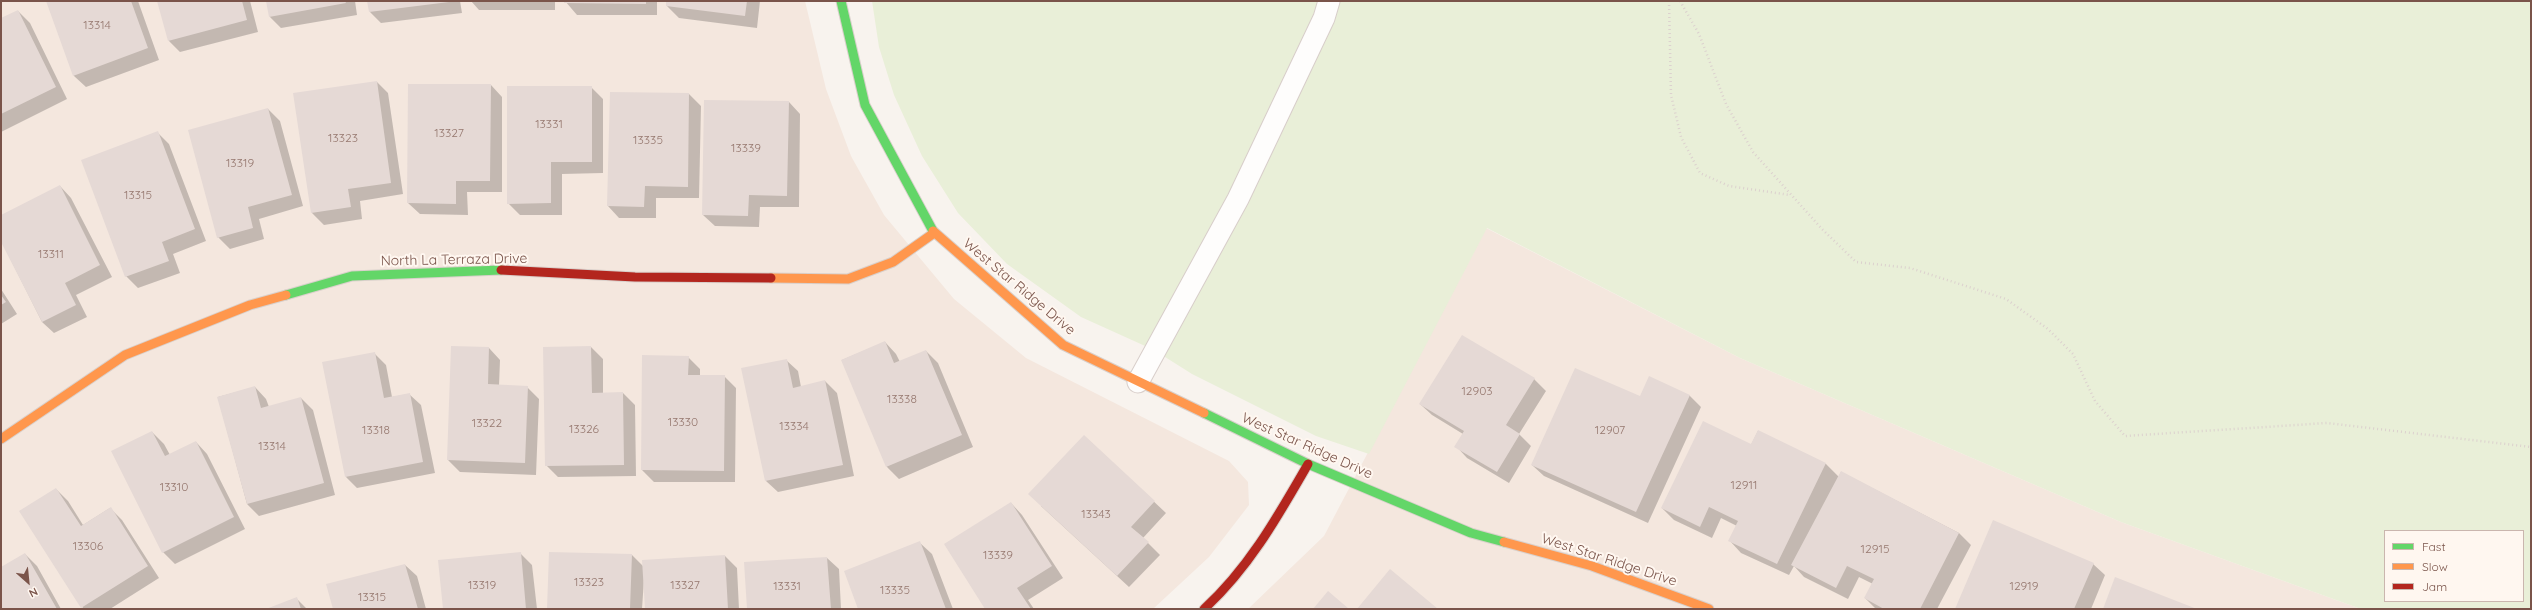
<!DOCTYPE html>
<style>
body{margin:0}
#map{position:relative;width:2532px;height:610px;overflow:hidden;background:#f8f3ee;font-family:Quicksand,sans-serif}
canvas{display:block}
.frame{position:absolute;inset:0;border:2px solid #7a544a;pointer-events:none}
.legend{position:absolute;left:2384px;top:530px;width:140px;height:72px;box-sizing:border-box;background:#fff7f0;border:1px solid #cab6ae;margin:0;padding:5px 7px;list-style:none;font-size:12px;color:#7a544a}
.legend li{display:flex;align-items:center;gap:8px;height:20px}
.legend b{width:20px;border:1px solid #cab6ae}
.north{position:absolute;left:8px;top:562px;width:40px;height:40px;-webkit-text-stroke:3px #fff7f0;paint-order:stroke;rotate:153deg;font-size:11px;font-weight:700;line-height:16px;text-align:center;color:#7a544a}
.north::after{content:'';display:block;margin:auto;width:14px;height:18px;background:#7a544a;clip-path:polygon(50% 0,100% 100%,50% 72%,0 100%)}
</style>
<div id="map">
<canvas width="2532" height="610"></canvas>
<div class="frame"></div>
<ul class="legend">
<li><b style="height:5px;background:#63d668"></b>Fast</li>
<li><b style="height:5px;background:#ff974d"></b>Slow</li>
<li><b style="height:5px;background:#b3261e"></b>Jam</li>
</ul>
<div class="north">N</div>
</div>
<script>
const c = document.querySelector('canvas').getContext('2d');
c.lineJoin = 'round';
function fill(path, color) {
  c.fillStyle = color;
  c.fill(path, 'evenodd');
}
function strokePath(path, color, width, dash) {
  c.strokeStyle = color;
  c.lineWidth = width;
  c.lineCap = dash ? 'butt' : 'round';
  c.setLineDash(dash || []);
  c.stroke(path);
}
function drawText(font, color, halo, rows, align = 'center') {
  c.font = font + ' Quicksand,sans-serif';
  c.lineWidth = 4;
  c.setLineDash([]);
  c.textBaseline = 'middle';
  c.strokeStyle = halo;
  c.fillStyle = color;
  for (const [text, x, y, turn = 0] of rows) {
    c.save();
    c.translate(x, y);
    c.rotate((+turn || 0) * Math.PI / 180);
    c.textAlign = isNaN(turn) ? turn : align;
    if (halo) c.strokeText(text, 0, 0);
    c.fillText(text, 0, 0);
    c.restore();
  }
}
fill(new Path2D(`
 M1,1H805L826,89L851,156L884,215L954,299L1026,358L1229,461L1248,482L1249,505L1209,557L1153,609H1Z
 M1486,228L1740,358L2121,522L2361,609H1248L1324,536Z`), '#f4e7de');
fill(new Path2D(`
 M872,1H2531V609H2361L2121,522L1740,358L1487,228L1369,454L1316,436L1192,374L1154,350L1081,317L1007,264L958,213L922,156L894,95L879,47ZM2385,531H2523V601H2385Z`), '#e9efd8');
fill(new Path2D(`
 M47,1H138L159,60L86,87L74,76Z
 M158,1H250L258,32L180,52L169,41Z
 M267,1H355L357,15L281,28L270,17Z
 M368,1H460L462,13L381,23L370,12Z
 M471,1H555V10H479Z
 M565,1H657V15H577Z
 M667,1H760L757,28L679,18L667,6Z
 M18,11L30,23L67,99L1,132V19Z
 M377,82L388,93L403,194L360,201L362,219L324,225L312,213L295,94Z
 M491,85L502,97V192H467L468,215L420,214L408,203Z
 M591,87L603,99V173L562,174V215H520L508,203Z
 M611,93L689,94L701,106L699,198H656V218H619L608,206Z
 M789,102L800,114L799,207H760L759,227L715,226L703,215Z
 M268,109L280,121L303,206L259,219L264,239L230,249L218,237Z
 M157,132L169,144L206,241L173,254L180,273L138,288L126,276Z
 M60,186L71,198L112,277L76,295L87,317L54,333L42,322L1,240V216Z
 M1,289L17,314L1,324Z
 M885,342L896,354L900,362L926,351L938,363L973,447L899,479L887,467L842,360Z
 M452,347L489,348L500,360L499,386L527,387L539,399L536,475L460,472L448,460Z
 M591,347L603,359V394L623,393L635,405L636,476L558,477L546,465Z
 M374,353L386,365L392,397L409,394L421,405L435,473L357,488L346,477Z
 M688,357L700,369V376H724L736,388L735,482H654L642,470Z
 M786,360L798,371L801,387L825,381L837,393L854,476L778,492L766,481Z
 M1534,379L1546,391L1519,434L1531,446L1509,483L1467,458L1456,446L1463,434L1432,415L1420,404Z
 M255,387L266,399L269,407L301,398L313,410L335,495L259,516L247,504L218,397Z
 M1689,395L1701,407L1648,523L1544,476L1532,465L1640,397Z
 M1758,431L1826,464L1839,477L1841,472L1959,533L1971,545L1937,609H1876L1865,598L1873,584L1859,577L1848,599L1804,577L1794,566L1789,575L1741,553L1730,541L1737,526L1721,518L1712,538L1674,520L1662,508L1751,445Z
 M152,432L164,444L170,455L196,442L207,454L245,529L175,564L163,552Z
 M1084,436L1166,513L1143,538L1160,555L1129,587L1041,506Z
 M56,489L68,501L83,525L110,508L122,520L159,578L110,609H83Z
 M1011,503L1022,515L1063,578L1028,600L1034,609H986Z
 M920,543L932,554L953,609H859Z
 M520,553L532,565L537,609H444Z
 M25,554L37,566L61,609H1V568Z
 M632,555L644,567L725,556L737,568L739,609H646L644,579L642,609H548Z
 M827,558L839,569L841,609H748Z
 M2093,564L2105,575L2091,609H1956Z
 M405,565L417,576L426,609H334Z
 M296,598L307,609H269Z`), '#0003');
fill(new Path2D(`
 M46,1H131L148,48L73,76Z
 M157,1H242L247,20L168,41Z
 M266,1H345L346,3L269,17Z
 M367,1H449V2L369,12Z
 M564,1H646V4L564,3Z
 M666,1H747L745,16L666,6Z
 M18,10L56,87L1,114V18Z
 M377,81L391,183L348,189L351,207L311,213L293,93Z
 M408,84H491L490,181H456V204L407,203Z
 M507,86H592V162H551V203L507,204Z
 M610,92L689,93L688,187L645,186L644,207L607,206Z
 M704,100L789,101L787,196L749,195L748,216L702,215Z
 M268,108L292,195L248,207L253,228L217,238L188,130Z
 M158,131L195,229L162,242L169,261L125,277L81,160Z
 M60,185L100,265L65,283L76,305L42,322L1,242V215Z
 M1,295L6,302L1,305Z
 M1462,335L1535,378L1506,425L1520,434L1497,472L1454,447L1464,431L1419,404Z
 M885,341L894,363L926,350L962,435L886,467L841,360Z
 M451,346L489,347L488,384L528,386L525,463L447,460Z
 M591,346L592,393L623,392L624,465L545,466L543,347Z
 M375,352L384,398L410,393L423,462L345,477L322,362Z
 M642,355L689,356L688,375H725L724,471L641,470Z
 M787,359L793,388L825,380L843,465L765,481L741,368Z
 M1575,368L1640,396L1649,376L1690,395L1636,512L1531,465Z
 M255,386L261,408L301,397L324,483L247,504L217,397Z
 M1703,421L1751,444L1758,430L1826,463L1777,564L1728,541L1738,521L1709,507L1700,527L1661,508Z
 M152,431L165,456L196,441L234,517L162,553L111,451Z
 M1084,435L1155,501L1131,527L1149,542L1117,576L1028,494Z
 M1841,471L1959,533L1920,609H1884L1864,598L1874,579L1847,566L1836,588L1791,565Z
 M56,488L81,526L111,507L148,566L81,608L19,511Z
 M1011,502L1052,566L1017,588L1031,609H985L944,544Z
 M1993,520L2094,563L2074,609H1955Z
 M920,541L946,609H858L844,571Z
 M521,552L526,609H443L438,560Z
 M549,552L632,554L630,609H547Z
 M25,553L57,609H1V567Z
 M725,555L728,609H645L642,560Z
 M827,557L831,609H747L744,562Z
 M405,564L418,609H333L326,584Z
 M1390,569L1438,609H1357Z
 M2115,577L2197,609H2103Z
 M1328,591L1349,609H1313Z
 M297,597L301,609H266Z`), '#e5d9d5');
const lane = new Path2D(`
 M1138,382L1238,199L1324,18L1329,1`);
const fast = new Path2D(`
 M841,1L865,105L933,231
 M286,295L352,276L501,270
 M1204,413L1308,464L1471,533L1504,542`);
const slow = new Path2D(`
 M933,231L1063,345L1204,413
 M771,278L848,279L893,262L934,233
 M1,439L125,355L250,305L286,295
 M1504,542L1592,566L1709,609`);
const jam = new Path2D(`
 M501,270L635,277L771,278
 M1204,609C1249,568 1278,516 1308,464`);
strokePath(lane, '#d8ceca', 23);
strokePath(fast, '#d9d0cb', 11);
strokePath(slow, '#d9d0cb', 11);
strokePath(jam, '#d9d0cb', 11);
strokePath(new Path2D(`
 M1669,1L1671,95L1681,137L1700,173L1729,186L1790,195
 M1680,1L1699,34L1726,104L1753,152L1822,229L1856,262L1910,268L2006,299L2048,329L2073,354L2095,401L2125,436L2327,423L2531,447`), '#dcd1ce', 2.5, [1, 3]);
strokePath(lane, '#fefdfc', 21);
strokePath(fast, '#63d668', 9);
strokePath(slow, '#ff974d', 9);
strokePath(jam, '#b3261e', 9);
drawText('12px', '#96786f', null, [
 ["13314",97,25],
 ["13331",549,124],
 ["13327",449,133],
 ["13323",343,138],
 ["13335",648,140],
 ["13339",746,148],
 ["13319",240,163],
 ["13315",138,195],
 ["13311",51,254],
 ["12903",1477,391],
 ["13338",902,399],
 ["13330",683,422],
 ["13322",487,423],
 ["13334",794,426],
 ["13326",584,429],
 ["13318",376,430],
 ["12907",1610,430],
 ["13314",272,446],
 ["12911",1744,485],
 ["13310",174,487],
 ["13343",1096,514],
 ["13306",88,546],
 ["12915",1875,549],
 ["13339",998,555],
 ["13323",589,582],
 ["13319",482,585],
 ["13327",685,585],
 ["13331",787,586],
 ["12919",2024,586],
 ["13335",895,590],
 ["13315",372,597]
]);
drawText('14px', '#7a544a', '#fff7f0', [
 ["North La Terraza Drive",454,260,-1],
 ["West Star Ridge Drive",1019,287,40],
 ["West Star Ridge Drive",1307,446,24],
 ["West Star Ridge Drive",1609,560,18]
]);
</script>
